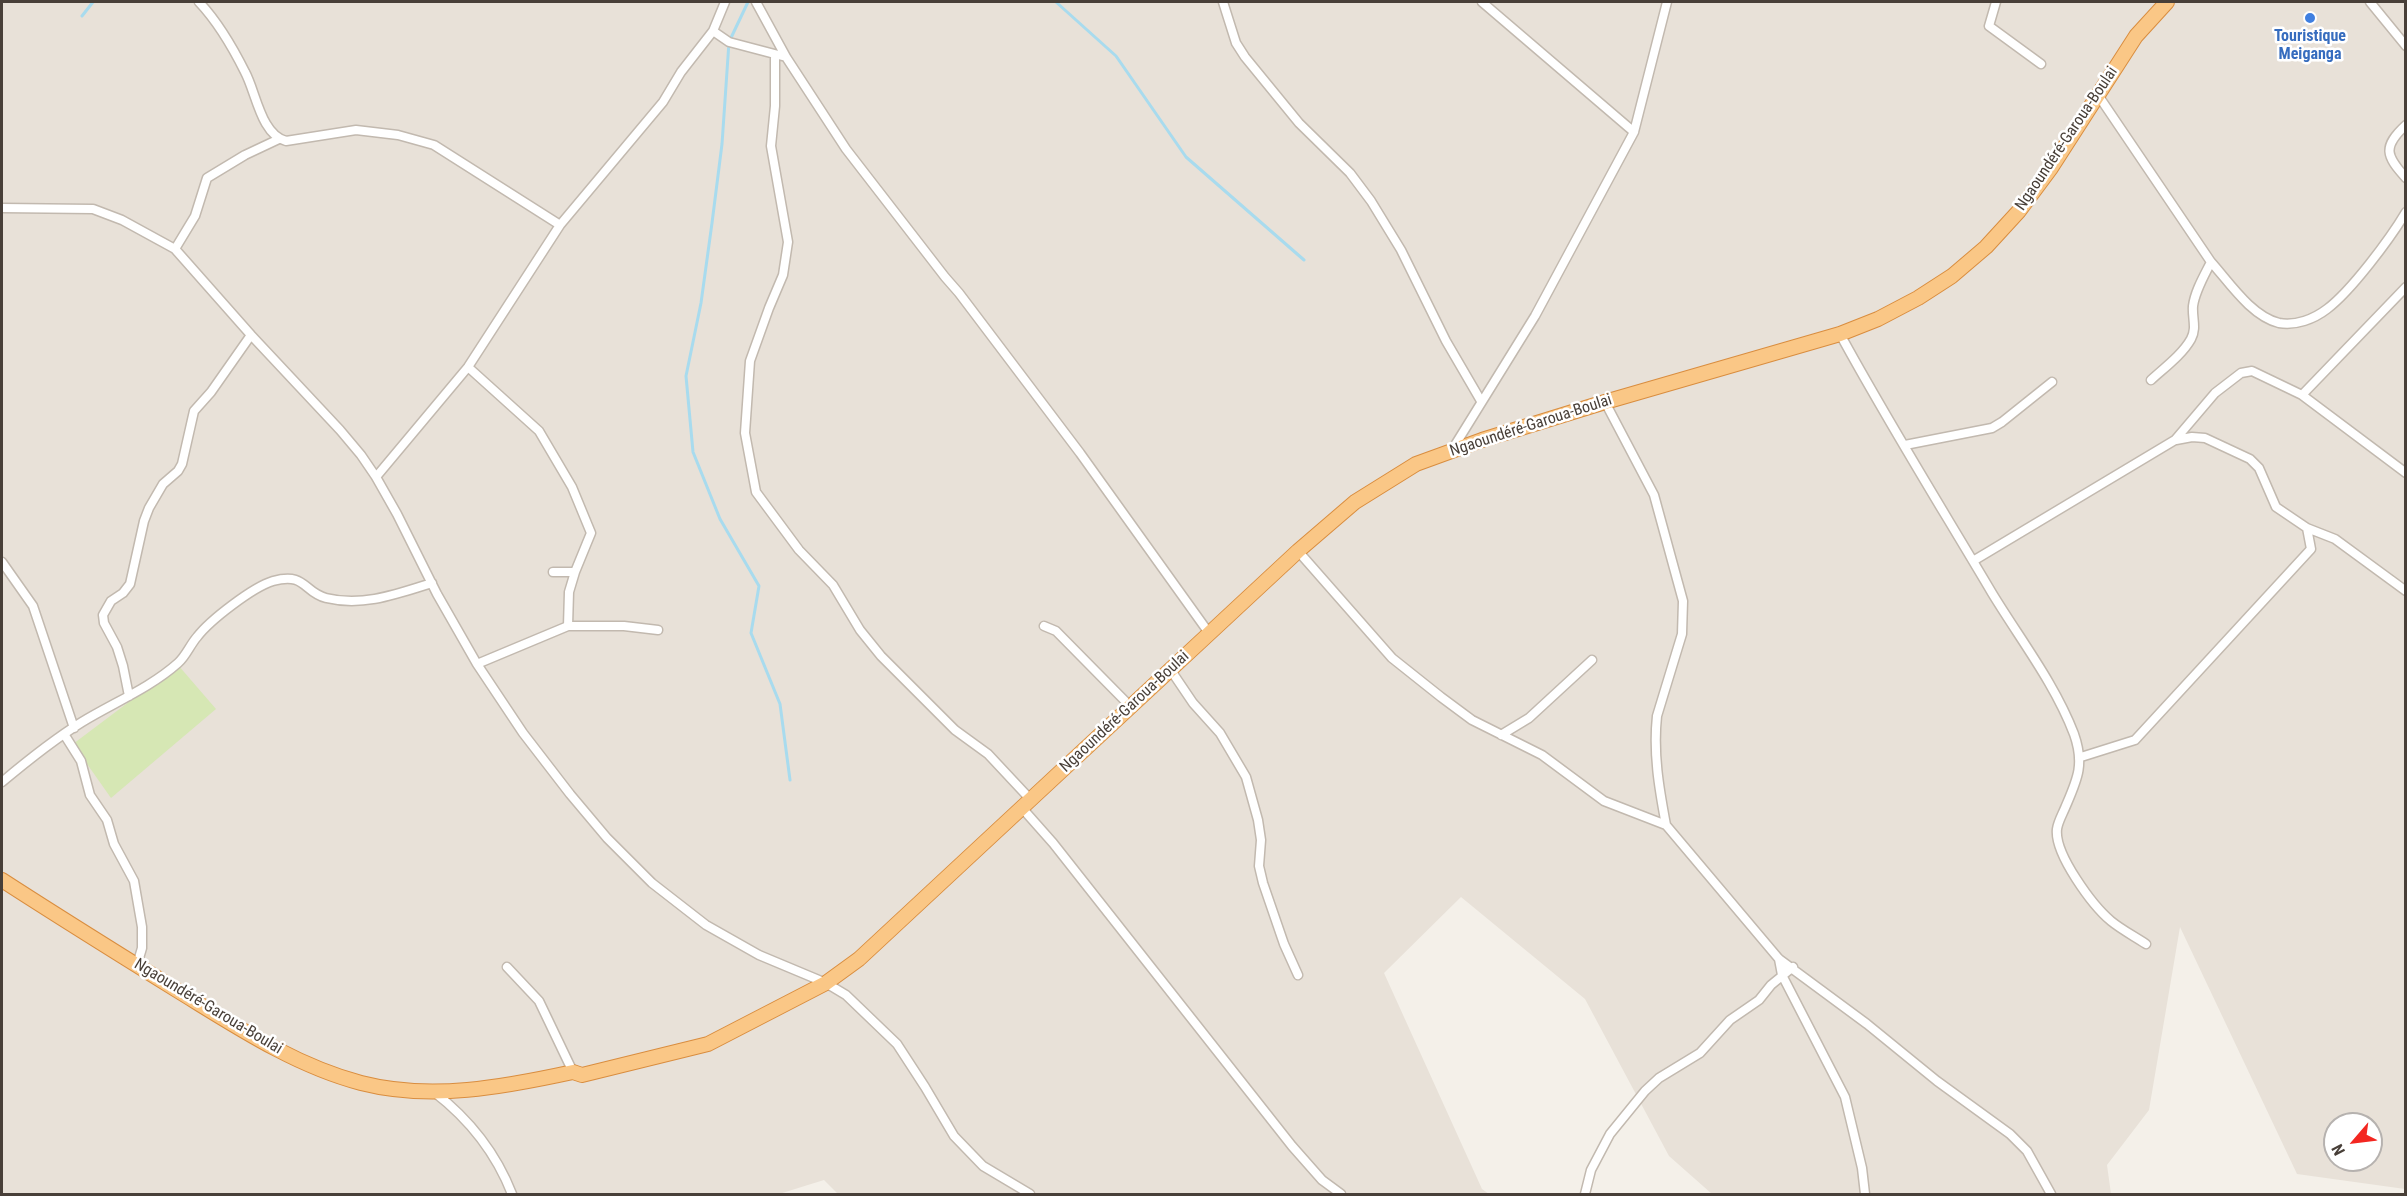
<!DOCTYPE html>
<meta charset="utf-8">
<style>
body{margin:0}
#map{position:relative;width:2407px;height:1196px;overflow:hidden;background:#f4f0e9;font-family:"Roboto Condensed",sans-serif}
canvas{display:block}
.frame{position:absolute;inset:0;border:3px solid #483f38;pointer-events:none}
.north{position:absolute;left:2323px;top:1112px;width:60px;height:60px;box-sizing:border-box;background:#fff;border:2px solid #b6b2af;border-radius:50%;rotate:242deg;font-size:16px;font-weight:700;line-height:24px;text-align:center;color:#483f38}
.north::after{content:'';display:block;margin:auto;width:21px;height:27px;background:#f32721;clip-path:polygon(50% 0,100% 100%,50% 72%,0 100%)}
</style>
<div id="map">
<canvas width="2407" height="1196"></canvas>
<div class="frame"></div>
<div class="north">N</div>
</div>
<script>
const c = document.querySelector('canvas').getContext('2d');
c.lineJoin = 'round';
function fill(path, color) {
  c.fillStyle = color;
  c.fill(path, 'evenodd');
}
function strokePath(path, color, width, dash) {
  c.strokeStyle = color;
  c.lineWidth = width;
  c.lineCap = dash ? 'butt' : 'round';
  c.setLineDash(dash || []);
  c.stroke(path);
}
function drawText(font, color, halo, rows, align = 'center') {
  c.font = font + ' "Roboto Condensed",sans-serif';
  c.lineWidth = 5;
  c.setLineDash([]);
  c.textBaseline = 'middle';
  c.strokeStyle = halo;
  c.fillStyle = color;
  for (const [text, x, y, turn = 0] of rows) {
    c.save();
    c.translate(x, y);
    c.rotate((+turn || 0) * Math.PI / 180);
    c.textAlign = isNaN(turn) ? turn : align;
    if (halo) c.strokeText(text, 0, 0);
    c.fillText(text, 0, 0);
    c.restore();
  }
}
fill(new Path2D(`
 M2,2H2405V1189L2297,1174L2180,927L2149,1110L2107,1165L2111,1194H1712L1669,1156L1585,999L1461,897L1384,973L1482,1189L1489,1194H838L824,1180L779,1194H2ZM2335,1124H2371V1160H2335Z`), '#e8e1d8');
fill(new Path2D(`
 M178,665L216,709L111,798L73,744Z`), '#d6e7b4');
strokePath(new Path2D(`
 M748,2L729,42L722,144L712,223L701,303L686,376L693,452L720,519L759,586L751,633L780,704L790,780
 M1056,2L1116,56L1186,157L1304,260
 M82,16L93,2`), '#a8dbee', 3);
const minor = new Path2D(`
 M199,2C217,21 233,48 245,72C256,92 261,135 286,141L356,130L398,135L434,145L560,225
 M756,2L786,57
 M1223,2L1236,43L1245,57L1299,123L1350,173L1371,201L1401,250L1446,341L1481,401
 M1482,2L1634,132
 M1996,2L1989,26L2041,64
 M2370,2L2406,46
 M713,31L725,2
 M775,55V106L771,146L788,242L783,275L769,308L750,361L745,433L756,492L799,550L833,585L860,630L881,656L955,730L988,754L1031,800
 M2098,95L2211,262
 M2406,125C2382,147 2386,156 2406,178
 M2,208L93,209L122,220L175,249L251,335L340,430L361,455L376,477L397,514L437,594L477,664L523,733L570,794L607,838L652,883L706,925L759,955L826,983L846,995L897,1044L925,1087L954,1136L983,1166L1030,1194
 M175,249L195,216L207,178L245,155L279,139
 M1840,334C1888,422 1941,507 1992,593C2020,639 2055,684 2074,734C2085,765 2077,780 2065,808C2062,815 2058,822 2057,829C2054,854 2093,906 2111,921C2122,930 2134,936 2146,944
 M468,367L539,431L572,487L591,533L575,572
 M2151,380C2164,368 2182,355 2191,339C2197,328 2192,318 2193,306C2195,291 2204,276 2211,262C2229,282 2251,316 2279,323C2296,326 2314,319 2327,309C2351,291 2390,239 2406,212
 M2302,395L2406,473
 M2176,440L2192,437L2205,438L2250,459L2259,468L2276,507L2307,528L2335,539L2406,591
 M1905,445L1992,428L2002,422L2052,382
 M1452,450L1535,316L1634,132L1667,2
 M376,477L468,367L560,225L663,102L681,72L713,31L729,42L786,57L846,149L945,277L959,293L1080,453L1209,633
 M1298,551L1392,658L1441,697L1472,720L1542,755L1604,801L1666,825C1659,788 1653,753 1657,716L1682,634L1683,601L1654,495L1605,402
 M1973,561L2175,440L2215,393L2241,373L2252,371L2302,395L2406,287
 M2,562L33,606L74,728
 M553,572H575L569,592L568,626
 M1044,626L1056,631L1130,706
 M477,664L568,626H624L658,630
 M1170,669L1193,703L1220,733L1246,777L1258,820L1261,840L1259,866L1263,883L1284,944L1298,975
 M129,696L123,666L117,647L104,623L103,615L111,601L123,593L130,584L144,521L149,508L163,484L178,471L182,464L194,411L211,392L251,335
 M64,734L81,761L90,795L107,820L114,844L134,881L142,927V948L137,965
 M1501,735L1529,718L1592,660
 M2081,757L2135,740L2311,549L2307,528
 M2,782C27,761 53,740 82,722C113,703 150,688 178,663C186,656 190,645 197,637C210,620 253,587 273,581C306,572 303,592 326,598C363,607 397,594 432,583
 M1022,808L1053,843L1292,1146L1322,1180L1341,1194
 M1666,825L1779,959L1867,1024L1937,1081L2010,1134L2027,1151L2051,1194
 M1779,959L1782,975L1845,1097L1862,1168L1865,1194
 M507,967L539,1001L573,1072
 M434,1092C469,1119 496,1153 512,1194
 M1585,1194L1591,1170L1610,1134L1645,1091L1659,1078L1700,1053L1730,1020L1759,1000L1771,985L1793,967`);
const trunk = new Path2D(`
 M2,880C59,917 117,953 175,989C234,1025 293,1065 361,1083C431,1101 504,1087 573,1072L582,1075L708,1044L826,983L859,959L1298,551L1355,502L1416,464L1482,440L1605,402L1840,334L1878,319L1918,298L1952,276L1986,247L2019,211L2051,168L2136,36L2167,2`);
strokePath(minor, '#c2b9af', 11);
strokePath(trunk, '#d98d3f', 16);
strokePath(minor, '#fff', 8);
strokePath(trunk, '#fac786', 14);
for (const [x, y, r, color] of [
 [2310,18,6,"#3f7fe0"]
]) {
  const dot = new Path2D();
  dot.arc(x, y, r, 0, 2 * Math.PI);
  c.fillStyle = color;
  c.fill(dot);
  strokePath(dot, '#fff', 2);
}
drawText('bold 16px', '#366cbe', '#fff', [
 ["Touristique",2310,37],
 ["Meiganga",2310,55]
]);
drawText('16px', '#483f38', '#fff', [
 ["Ngaoundéré-Garoua-Boulai",2067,139,-56],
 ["Ngaoundéré-Garoua-Boulai",1531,426,-18],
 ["Ngaoundéré-Garoua-Boulai",1125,712,-43],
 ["Ngaoundéré-Garoua-Boulai",208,1007,31]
]);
</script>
